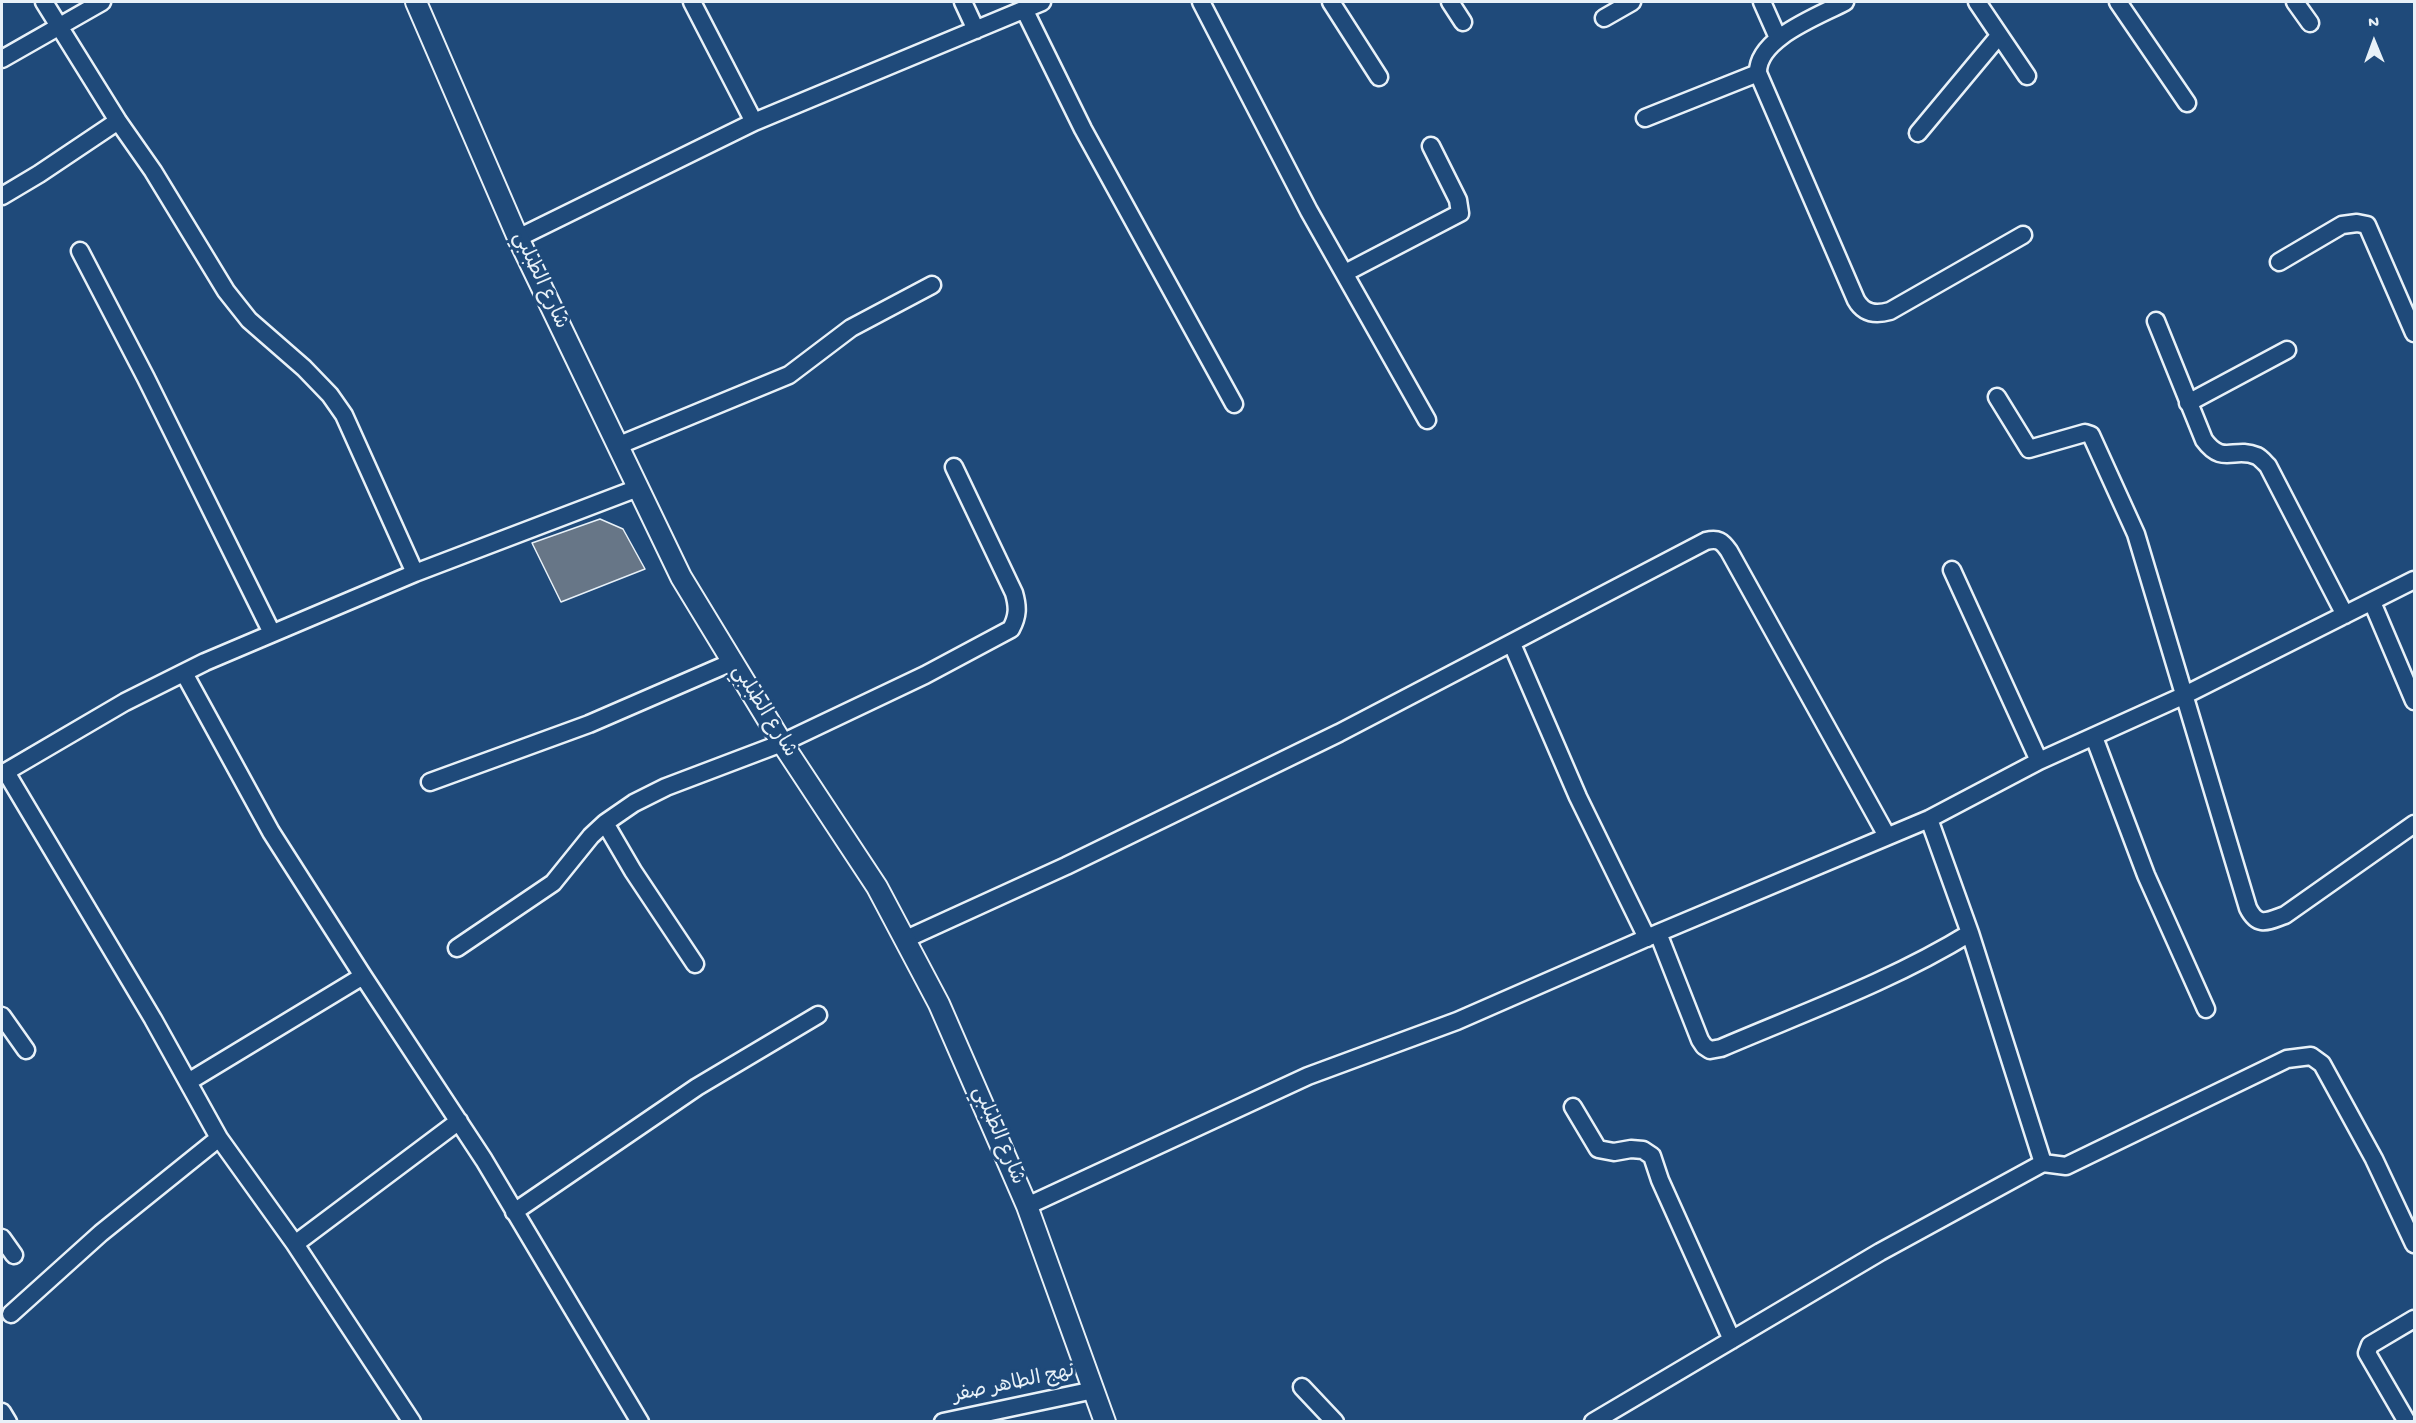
<!DOCTYPE html>
<meta charset="utf-8">
<style>
body{margin:0}
#map{position:relative;width:2416px;height:1423px;overflow:hidden;background:#1f4a7a;font-family:"Gochi Hand",sans-serif}
canvas{display:block}
.frame{position:absolute;inset:0;border:3px solid #e8f1f8;pointer-events:none}
.north{position:absolute;left:2344px;top:12px;width:60px;height:60px;-webkit-text-stroke:4px #1f4a7a;paint-order:stroke;rotate:359deg;font-size:16px;font-weight:700;line-height:24px;text-align:center;color:#e8f1f8}
.north::after{content:'';display:block;margin:auto;width:21px;height:27px;background:#e8f1f8;clip-path:polygon(50% 0,100% 100%,50% 72%,0 100%)}
</style>
<div id="map">
<canvas width="2416" height="1423"></canvas>
<div class="frame"></div>
<div class="north">N</div>
</div>
<script>
const c = document.querySelector('canvas').getContext('2d');
c.lineJoin = 'round';
function fill(path, color) {
  c.fillStyle = color;
  c.fill(path, 'evenodd');
}
function strokePath(path, color, width, dash) {
  c.strokeStyle = color;
  c.lineWidth = width;
  c.lineCap = dash ? 'butt' : 'round';
  c.setLineDash(dash || []);
  c.stroke(path);
}
function drawText(font, color, halo, rows, align = 'center') {
  c.font = font + ' "Gochi Hand","Playpen Sans Arabic",sans-serif';
  c.lineWidth = 6;
  c.setLineDash([]);
  c.textBaseline = 'middle';
  c.strokeStyle = halo;
  c.fillStyle = color;
  for (const [text, x, y, turn = 0] of rows) {
    c.save();
    c.translate(x, y);
    c.rotate((+turn || 0) * Math.PI / 180);
    c.textAlign = isNaN(turn) ? turn : align;
    if (halo) c.strokeText(text, 0, 0);
    c.fillText(text, 0, 0);
    c.restore();
  }
}
const building = new Path2D(`
 M600,519L623,529L645,569L561,602L532,543Z`);
fill(building, '#677687');
strokePath(building, '#e8f1f8', 1.5);
const minor = new Path2D(`
 M44,2L118,121L153,171L226,291L249,320L304,368L330,395L344,415L415,573
 M692,2L754,122
 M963,2L976,30
 M1201,2L1309,211L1427,420
 M1331,2L1379,77
 M1450,2L1463,22
 M1762,2L1778,38
 M1977,2L2027,76
 M2118,2L2187,103
 M2295,2L2310,23
 M1024,9L1083,129L1234,404
 M1604,18L1632,2
 M2,59L102,2
 M1758,73L1856,300C1864,314 1876,315 1890,311L2023,235
 M1645,118L1758,73C1757,38 1819,16 1845,2
 M1918,133L1998,37
 M2,196L39,174L118,121
 M518,238L754,122L1042,2
 M80,251L146,378L272,633
 M2279,262L2342,225L2357,223L2367,225L2414,333
 M1345,273L1460,213L1458,200L1431,146
 M2156,321L2204,440C2223,466 2234,446 2257,456C2261,458 2265,463 2268,466L2345,615
 M1997,397L2029,449L2085,433L2091,435L2136,534L2248,908C2258,928 2268,921 2285,915L2414,824
 M2188,403L2287,350
 M617,446L789,375L851,328L932,285
 M1952,570L2039,761
 M2372,602L2414,701
 M1512,644L1578,797L1647,938
 M184,673L271,832L363,976L484,1160L640,1422
 M2094,737L2146,875L2206,1009
 M6,772L153,1019L219,1138L101,1233L11,1314
 M2,774L125,702L205,662L415,573L638,488
 M430,782L589,724L732,662
 M1929,819L1970,933L2043,1163
 M1658,933L1700,1040L1704,1046L1710,1050L1721,1048C1805,1012 1892,981 1970,933
 M906,939L1066,866L1339,733L1706,541C1718,538 1722,541 1729,551L1887,836
 M457,948L553,883L591,836L605,823
 M695,964L633,871L605,823L634,803L666,787L782,743L925,675L1011,629C1018,616 1018,607 1014,593L954,467
 M2,1016L26,1050
 M188,1082L363,976
 M1573,1107L1598,1149L1614,1152L1631,1149L1643,1150L1652,1156L1660,1180L1732,1340
 M219,1138L295,1244L412,1422
 M1027,1206L1308,1076L1457,1021L1658,933L1929,819L2039,761L2185,695L2414,580
 M514,1212L697,1087L818,1015
 M2,1238L14,1255
 M295,1244L459,1121
 M1302,1387L1335,1422
 M2,1412L8,1422
 M943,1422L1094,1390
 M1593,1422L1880,1252L2043,1163L2066,1166L2287,1059L2311,1056L2322,1064L2374,1159L2414,1244
 M2407,1422L2367,1353L2370,1345L2414,1319`);
const tertiary = new Path2D(`
 M416,2L518,238L681,577L782,743L877,887L939,1004L1027,1206L1105,1422`);
strokePath(minor, '#e8f1f8', 21);
strokePath(tertiary, '#e8f1f8', 24);
strokePath(minor, '#1f4a7a', 16);
strokePath(tertiary, '#1f4a7a', 20);
drawText('20px', '#e8f1f8', '#1f4a7a', [
 ["شارع الطبلبي",539,281,65],
 ["شارع الطبلبي",763,712,58],
 ["شارع الطبلبي",997,1136,67],
 ["نهج الطاهر صفر",1014,1385,-12]
]);
</script>
